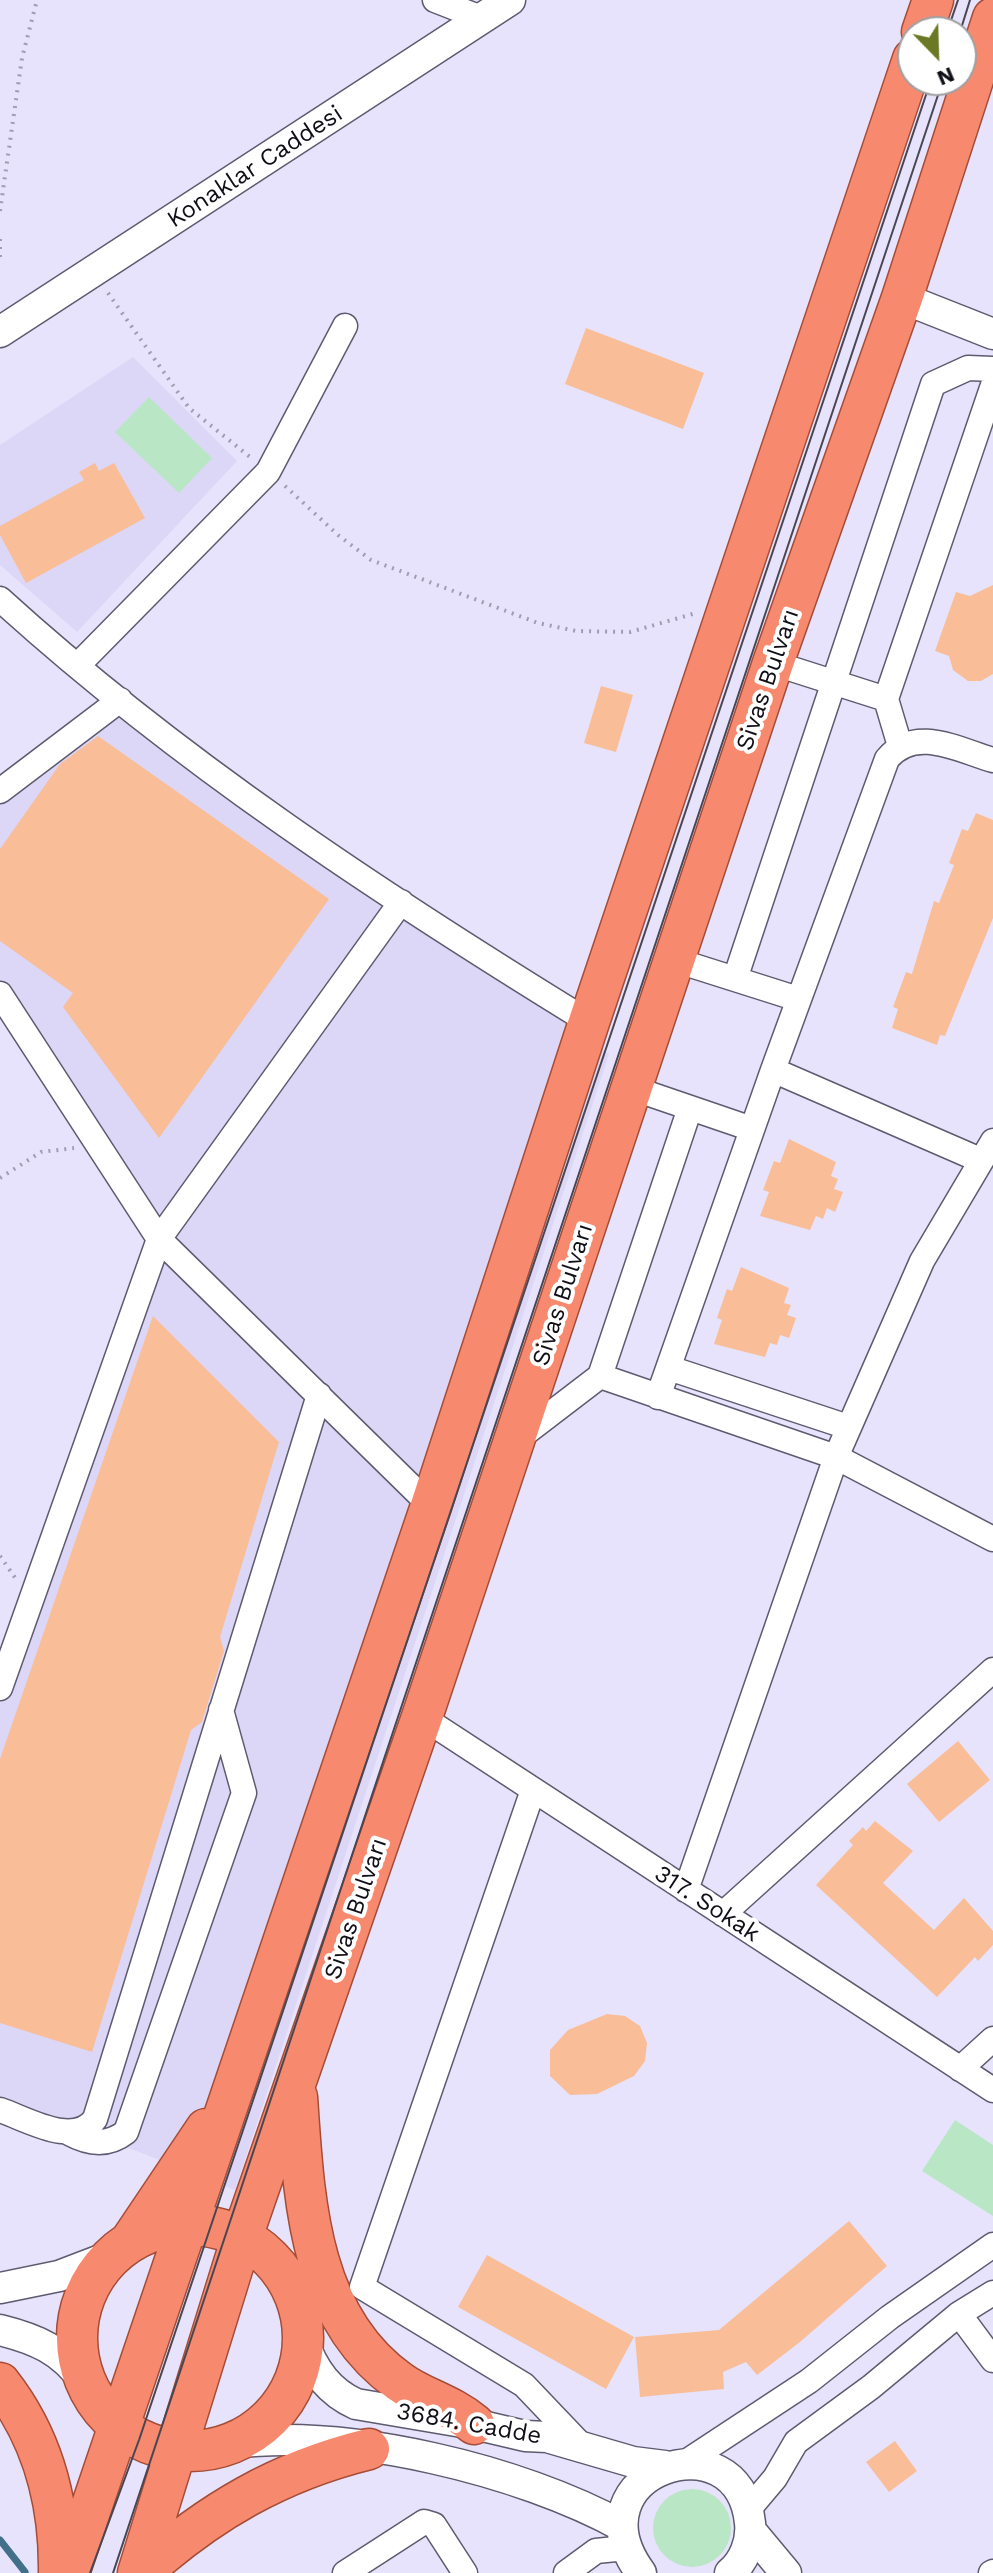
<!DOCTYPE html>
<meta charset="utf-8">
<style>
body{margin:0}
#map{position:relative;width:993px;height:2573px;overflow:hidden;background:#e7e3fc;font-family:"Work Sans",sans-serif}
canvas{display:block}
.north{position:absolute;left:897px;top:16px;width:80px;height:80px;box-sizing:border-box;background:#fff;border:2px solid #9f9fa2;border-radius:50%;rotate:157deg;font-size:22px;font-weight:700;line-height:32px;text-align:center;color:#100e16}
.north::after{content:'';display:block;margin:auto;width:28px;height:36px;background:#6b7824;clip-path:polygon(50% 0,100% 100%,50% 72%,0 100%)}
</style>
<div id="map">
<canvas width="993" height="2573"></canvas>
<div class="north">N</div>
</div>
<script>
const c = document.querySelector('canvas').getContext('2d');
c.lineJoin = 'round';
function fill(path, color) {
  c.fillStyle = color;
  c.fill(path, 'evenodd');
}
function strokePath(path, color, width, dash) {
  c.strokeStyle = color;
  c.lineWidth = width;
  c.lineCap = dash ? 'butt' : 'round';
  c.setLineDash(dash || []);
  c.stroke(path);
}
function drawText(font, color, halo, rows, align = 'center') {
  c.font = font + ' "Work Sans",sans-serif';
  c.lineWidth = 8;
  c.setLineDash([]);
  c.textBaseline = 'middle';
  c.strokeStyle = halo;
  c.fillStyle = color;
  for (const [text, x, y, turn = 0] of rows) {
    c.save();
    c.translate(x, y);
    c.rotate((+turn || 0) * Math.PI / 180);
    c.textAlign = isNaN(turn) ? turn : align;
    if (halo) c.strokeText(text, 0, 0);
    c.fillText(text, 0, 0);
    c.restore();
  }
}
fill(new Path2D(`
 M133,357L237,461L77,632L0,565V445Z
 M120,703L609,1054L235,2190L0,2097V1685L156,1244L0,993V792Z`), '#dcd7f6');
fill(new Path2D(`
 M149,397L212,458L179,493L115,432Z
 M955,2120L993,2145V2216L922,2171Z
 M653 2528a39 39 0 1 1 78 0a39 39 0 1 1-78 0Z`), '#b9e7c5');
strokePath(new Path2D(`
 M0,2540L25,2572`), '#42708b', 7);
fill(new Path2D(`
 M586,328L704,373L683,429L565,384Z
 M95,463L99,471L114,463L145,518L26,583L0,535V526L84,480L79,472Z
 M993,585V674L981,681H968L953,670L949,656L935,651L956,592L970,596Z
 M601,686L633,695L616,752L584,743Z
 M98,736L329,899L159,1138L63,1007L73,993L0,941V849L60,764Z
 M976,813L993,820V918L945,1036L940,1035L937,1045L892,1028L898,1009L893,1007L906,972L912,974L934,901L939,903L954,865L949,863L962,829L968,831Z
 M789,1139L836,1162L831,1176L838,1179L834,1189L843,1192L835,1212L827,1208L823,1219L816,1216L810,1230L760,1216L769,1192L763,1190L774,1161L780,1163Z
 M741,1267L789,1288L784,1303L791,1305L787,1315L796,1318L789,1338L780,1335L777,1345L770,1343L765,1357L714,1344L722,1320L717,1318L727,1289L732,1291Z
 M153,1316L279,1442L220,1637L224,1651L202,1722L191,1730L92,2052L0,2023V1759Z
 M958,1741L990,1780L939,1822L907,1784Z
 M875,1821L913,1851L883,1883L909,1907L934,1930L964,1898L993,1931V1945L978,1961L975,1957L937,1997L816,1885L853,1845L849,1841L863,1827L866,1831Z
 M607,2014L625,2016L640,2026L647,2043L645,2061L634,2076L597,2094L570,2095L550,2076V2050L568,2030Z
 M849,2221L887,2266L800,2342L757,2375L746,2362L723,2372L724,2389L640,2397L635,2337L719,2330Z
 M487,2255L634,2337L606,2389L458,2307Z
 M895,2441L917,2471L889,2492L866,2462Z`), '#f9bd98');
const minor = new Path2D(`
 M435,0L481,18
 M0,599C178,761 384,896 589,1022
 M773,663L886,699
 M77,666L268,472L345,326
 M900,746L886,699L993,385
 M0,791L120,700
 M675,960L798,999
 M735,979L933,384L968,368L993,369
 M0,994L159,1239L431,1506
 M773,1070L980,1160
 M632,1088L752,1129
 M669,1368L848,1427
 M600,1376L836,1457L993,1539
 M658,1397L773,1070L887,759C915,725 958,750 993,760
 M515,1441L600,1376L690,1108
 M0,1688L159,1239L401,902
 M422,1717L993,2090
 M533,1790L362,2287L524,2385L584,2448
 M686,1890L836,1457L922,1261L993,1141
 M723,1914L993,1670
 M960,2069L993,2039
 M0,2110C27,2119 74,2148 95,2119L319,1395
 M69,2133C89,2144 108,2146 126,2132L244,1793L221,1710
 M959,2314L993,2360
 M686,2462L809,2381L890,2317L993,2245
 M748,2510L775,2478L796,2442L871,2387L959,2314L993,2293
 M345,2573L424,2522L434,2525L465,2573
 M566,2573L596,2551L626,2548
 M991,2573L993,2572`);
const tertiary = new Path2D(`
 M902,298L993,334
 M0,332L510,0
 M0,2288L59,2276L114,2255
 M0,2330C36,2339 62,2350 84,2381
 M303,2340C312,2368 329,2392 356,2404L474,2424L525,2436L547,2437L633,2462L665,2466
 M234,2443C350,2429 520,2470 622,2526
 M751,2531L786,2573
 M641,2573C567,2472 739,2414 750,2523C752,2541 744,2562 730,2573`);
const trunk = new Path2D(`
 M922,32L933,0
 M297,2097C304,2198 308,2317 400,2382C422,2398 450,2404 474,2424
 M77 2338a113 113 0 1 1 226 0a113 113 0 1 1-226 0Z
 M130,2242L206,2129
 M0,2383C43,2438 60,2504 59,2573
 M69,2573L431,1506L589,1022L913,59
 M138,2573L242,2237L422,1717L773,663L902,298L993,18
 M141,2573C209,2512 279,2471 369,2449`);
strokePath(minor, '#5e5a6f', 27);
strokePath(tertiary, '#5e5a6f', 33);
strokePath(trunk, '#a54c37', 43);
strokePath(new Path2D(`
 M0,211L22,58L37,0
 M0,239V257
 M108,293L189,408L250,457
 M285,486L338,535L371,560L538,623L576,631L630,632L696,613
 M0,1178L41,1152L74,1148
 M0,1556L16,1579`), '#a19db1', 4, [2, 6]);
strokePath(minor, '#fff', 24);
strokePath(tertiary, '#fff', 30);
strokePath(trunk, '#f78a6e', 40);
strokePath(new Path2D(`
 M947,32L958,0
 M960,32L970,0
 M90,2573L139,2440L931,80
 M113,2573L943,80`), '#494652', 2);
drawText('24px', '#100e16', '#fff', [
 ["Konaklar Caddesi",255,167,-33],
 ["Sivas Bulvarı",768,680,-71],
 ["Sivas Bulvarı",563,1295,-72],
 ["317. Sokak",707,1904,33],
 ["Sivas Bulvarı",356,1909,-71],
 ["3684. Cadde",469,2424,10]
]);
</script>
